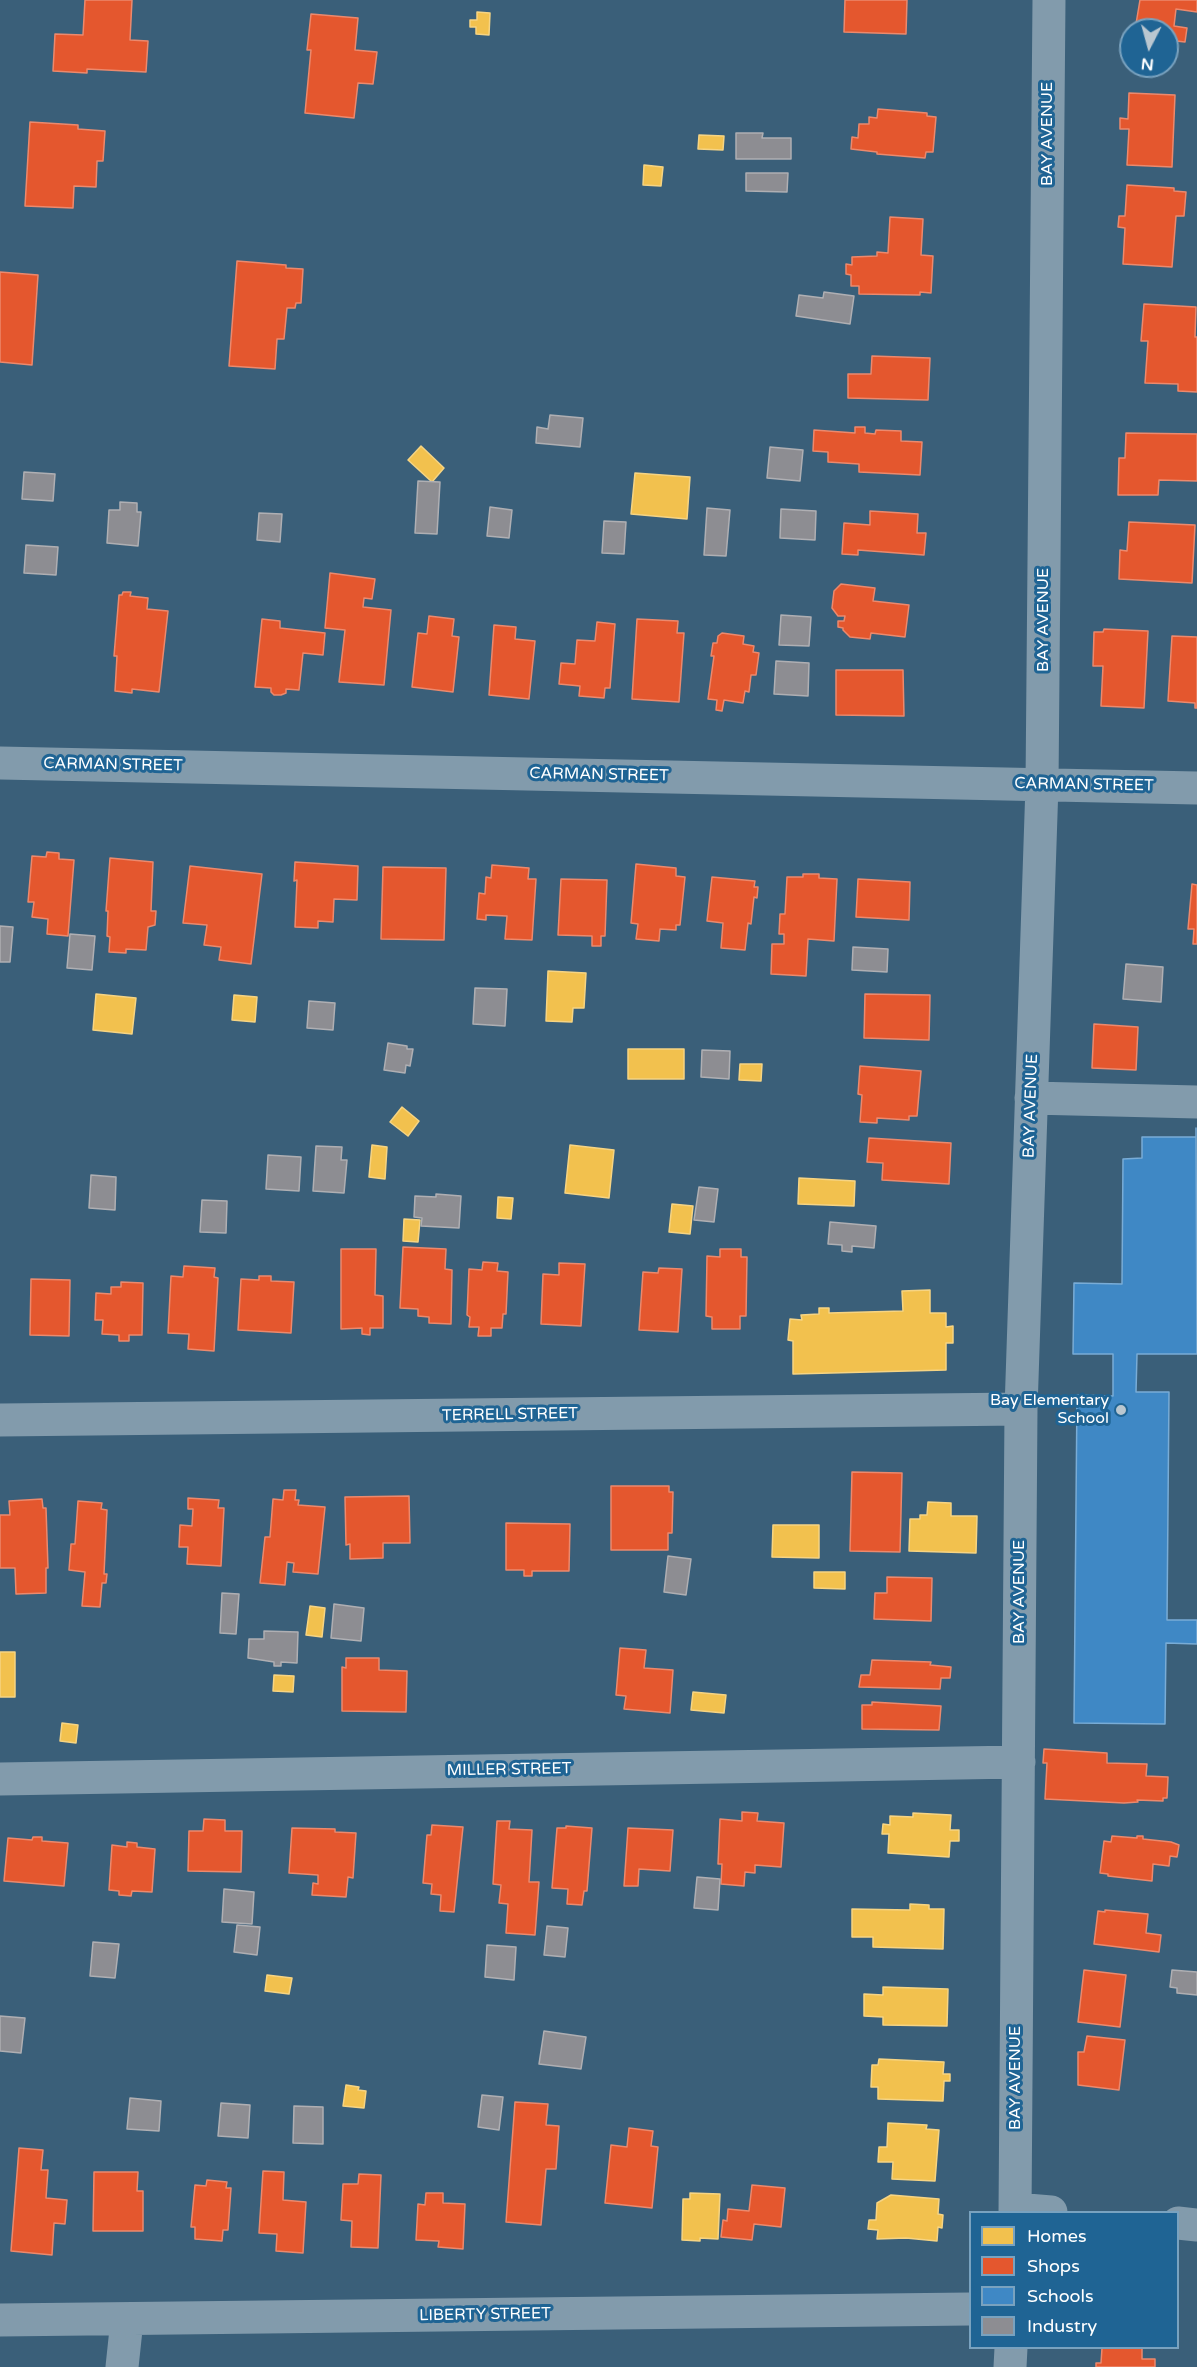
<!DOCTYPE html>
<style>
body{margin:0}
#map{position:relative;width:1197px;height:2367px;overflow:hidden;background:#3a5f79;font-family:"Varela Round",sans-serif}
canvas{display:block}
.legend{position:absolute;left:969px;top:2211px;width:210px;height:138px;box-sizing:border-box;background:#1f6494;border:2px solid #79a2bf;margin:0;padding:8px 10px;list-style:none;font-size:18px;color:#fff}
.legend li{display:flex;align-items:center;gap:12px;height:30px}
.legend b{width:30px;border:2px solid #79a2bf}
.north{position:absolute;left:1119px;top:18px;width:60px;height:60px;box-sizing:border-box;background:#1f6494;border:2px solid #79a2bf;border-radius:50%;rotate:186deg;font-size:16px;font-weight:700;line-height:24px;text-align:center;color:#fff}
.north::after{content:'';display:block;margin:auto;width:21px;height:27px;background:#bac7d0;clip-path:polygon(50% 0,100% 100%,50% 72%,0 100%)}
</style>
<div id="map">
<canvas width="1197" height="2367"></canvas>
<ul class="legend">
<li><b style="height:16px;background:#f2c14e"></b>Homes</li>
<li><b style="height:16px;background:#e4572e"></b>Shops</li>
<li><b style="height:16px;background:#3f88c5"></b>Schools</li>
<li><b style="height:16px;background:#8d8d92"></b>Industry</li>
</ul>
<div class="north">N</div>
</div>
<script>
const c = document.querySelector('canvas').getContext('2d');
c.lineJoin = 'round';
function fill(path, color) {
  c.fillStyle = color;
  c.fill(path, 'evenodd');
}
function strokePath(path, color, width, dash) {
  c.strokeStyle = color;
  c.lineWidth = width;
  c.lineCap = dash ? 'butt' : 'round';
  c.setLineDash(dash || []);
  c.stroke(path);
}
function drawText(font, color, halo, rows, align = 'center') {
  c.font = font + ' "Varela Round",sans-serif';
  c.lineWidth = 6;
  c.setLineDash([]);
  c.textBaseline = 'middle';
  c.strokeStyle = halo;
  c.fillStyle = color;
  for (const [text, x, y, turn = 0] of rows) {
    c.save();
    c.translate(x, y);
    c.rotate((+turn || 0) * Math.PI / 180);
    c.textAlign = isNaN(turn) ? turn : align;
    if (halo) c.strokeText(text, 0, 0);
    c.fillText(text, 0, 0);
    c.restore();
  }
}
const homes = new Path2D(`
 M477,12L490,13L489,35L476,34V27H470V20H477Z
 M699,135L724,136L723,150L698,149Z
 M644,165L663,167L661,186L643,185Z
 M421,446L444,468L432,482L408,460Z
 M635,473L690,477L687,519L631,514Z
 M548,971L586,973L584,1008H573L572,1022L546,1021Z
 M96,994L136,998L132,1034L93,1030Z
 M234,995L257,997L255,1022L232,1020Z
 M628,1049H684V1079H628Z
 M740,1064H762L761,1081L739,1080Z
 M402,1107L419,1121L408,1136L390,1122Z
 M372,1145L387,1147L385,1179L369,1177Z
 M570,1145L614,1150L609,1198L565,1193Z
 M799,1178L855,1181L854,1206L798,1204Z
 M498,1197L513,1198L511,1219L497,1218Z
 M672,1204L693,1206L690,1234L669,1232Z
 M404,1219L420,1220L418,1242L403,1241Z
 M930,1290V1313H946V1327L953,1326V1343H946V1370L793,1374V1341L788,1340L790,1319L802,1320L801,1315L819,1314V1308H829V1313L903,1311L902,1291Z
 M928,1502L951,1503V1516H977L976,1553L909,1551L910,1519H920V1515H927Z
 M773,1525H819V1558L772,1557Z
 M814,1572H845V1589L814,1588Z
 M310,1606L325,1608L322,1637L306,1635Z
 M0,1652H15V1697H0Z
 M274,1675L294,1676L293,1692L273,1691Z
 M693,1692L726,1695L724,1713L691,1710Z
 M62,1723L78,1725L76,1743L60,1741Z
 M913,1813L951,1815L950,1830H959V1841H950L949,1857L888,1853L889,1834H882L883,1824L890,1825V1816L913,1817Z
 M910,1904L929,1905V1909H944L943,1949L873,1947V1937H852V1909L910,1910Z
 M267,1975L292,1978L289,1994L265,1991Z
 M883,1987L948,1989L947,2026L883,2025V2017L864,2016V1994L883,1995Z
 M879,2059L944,2062L943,2074H950V2081H944L943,2101L878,2099V2087H871L872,2065H878Z
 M346,2085L359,2087L358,2090L366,2091L364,2108L343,2106Z
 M888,2123L927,2125L926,2129L939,2130L935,2181L892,2179L893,2162H878L879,2147H887Z
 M690,2193L720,2194L718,2239L700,2238V2241L682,2240L683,2199H690Z
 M891,2195L939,2199L938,2214L943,2215L942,2228L938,2227L937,2241L906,2238L877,2239L878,2230L868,2229L869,2220H876L877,2203Z`);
fill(homes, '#f2c14e');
strokePath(homes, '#f6d483', 1.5);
const shops = new Path2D(`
 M85,0H132L130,40L148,41L146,72L87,69V73L53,71L55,34L83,35Z
 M845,0H907L906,34L844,32Z
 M1140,0H1197V12L1176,9L1174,26L1187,28L1185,42L1167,40V30H1135Z
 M311,14L358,18L355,50L377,52L373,84L358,83L354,118L305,113L311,50H307Z
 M1129,93L1175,95L1172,167L1127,165L1129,129H1120V118L1128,119Z
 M878,109L927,113V116L936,117L933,152H926L925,158L877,154V152L851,149L852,137L858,138L859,124H869V117L877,118Z
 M30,122L78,125V129L105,131L103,161H97L96,187L74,186L73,208L25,206Z
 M1127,185L1174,188V191L1186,192L1184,216H1176L1172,267L1123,264L1125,228L1118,227L1119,216H1125Z
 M890,217L923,219L921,255L933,256L931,293L920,292V295L859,294V286H851V275L846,274V264L852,265V257L877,256V252L888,253Z
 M237,261L286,265V268L303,269L301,303H296L295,308H287L284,339H277L275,369L229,366Z
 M0,272L38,275L32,365L0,362Z
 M1144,304L1196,307L1195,337H1197V392L1178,391V384L1145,383L1148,341H1141Z
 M872,356L930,358L928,400L848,398V374H871Z
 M855,427H865V433L875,434L876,430L901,431V441L922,442L920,475L859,472V464L828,462V452L813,451L814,430L855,433Z
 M1126,433L1197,434V481L1159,480L1158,495H1118L1119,458H1125Z
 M870,511L918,514L917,533H926L924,555L858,550V555L842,554L844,523L870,525Z
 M1129,522L1195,525L1192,583L1119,579L1120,550L1127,551Z
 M330,573L375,579L372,599L364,598L363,607L391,610L384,685L339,682L345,630L325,628Z
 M841,584L875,588L873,601L909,605L905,637L871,633L870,639L850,637L843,630V628L838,627V621H844L845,616H838L832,608L834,591Z
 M123,592H131L130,596L148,598L147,609L168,611L159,692L132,689V693L115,691L117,656H114L119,595H122Z
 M429,616L454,619L452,636L459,637L453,692L412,687L418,633L427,634Z
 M262,619L280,621V628L325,633L323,655L303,653L299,690L286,689V693L281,695H274L271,692V688L255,687Z
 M637,619L678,621L677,633H684L679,702L632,699Z
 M597,622L615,624L610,688H605L604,698L579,696L580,686L559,684L561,663L575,664L577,640L595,641Z
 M494,625L516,627L515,639L535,641L529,699L489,695Z
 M1104,629L1148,631L1144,708L1101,706L1103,666H1093L1094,632H1103Z
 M722,633L744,636L743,644L754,646L753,652L759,653L756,675H751L749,692L745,691L743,703L724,700L722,711L716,710L717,700L708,699L714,656H711L713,643H717L718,636Z
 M1172,636L1197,637V708H1195V703L1168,701Z
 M836,670H903L904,716L836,715Z
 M47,852L59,853V859L74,860L68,936L47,934L48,919L32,917L34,902H28L32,856L46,857Z
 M110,858L153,862L151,911H156L155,925L148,927L146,950L126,949V953L109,952L110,937L107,936L108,911H106Z
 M295,862L358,866L357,900L334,899L333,922L318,921V928L295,927L297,880L294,881Z
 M636,864L676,868V876L685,877L680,925H676V930L660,929L659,941L636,939L638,924L631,923Z
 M492,865L529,868L528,879H536L532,940L505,939L507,916L486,915V920L477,919L479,893L485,894L486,877L491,878Z
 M190,866L262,874L251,964L219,960L221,947L204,945L207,925L183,923Z
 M383,867L446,868L444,940L381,939Z
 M803,874H819V878L837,879L834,941L808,939L806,976L771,974L772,944H784V934H779L780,914H785L787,877H803Z
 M712,877L755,881L754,887H758L757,898L754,897L751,924L748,923L745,950L721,948L723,923L707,921Z
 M561,879L607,880L605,936H601V946H592V936L558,935Z
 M858,879L910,882L909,920L856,917Z
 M1192,884L1197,885V944H1193L1194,929H1188Z
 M865,994L930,995L929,1040L864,1038Z
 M1094,1024L1138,1027L1136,1070L1092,1068Z
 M860,1066L921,1071L917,1116H909V1120L877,1118V1123L860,1122L862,1095L858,1094Z
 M869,1138L951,1143L949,1184L882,1180L883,1163L867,1162Z
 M403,1247L446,1249L445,1269L452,1270L451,1324L429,1323V1317L418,1316V1309L400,1308Z
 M341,1249H376L375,1295L383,1296V1328H370V1335L362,1334V1328L341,1329Z
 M720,1249H741V1257H747L746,1316H740V1329H712V1317L706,1316L707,1256L720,1257Z
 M483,1262L498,1263L497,1271L508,1272L506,1314H503L502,1328H491V1336H478L479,1327H469L470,1317L467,1315L469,1269L482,1270Z
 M559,1263L585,1264L581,1326L541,1324L543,1274L559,1275Z
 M184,1266L215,1268L214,1277L218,1278L214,1351L188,1349L189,1334L168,1333L171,1276L183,1277Z
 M659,1268L682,1269L678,1332L639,1330L643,1272L658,1273Z
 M259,1276H271V1281L294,1282L291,1333L238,1330L241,1279L259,1280Z
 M31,1279L70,1280L69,1336L30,1335Z
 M121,1282L143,1283L142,1335H129V1341H119V1335L102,1334L103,1320H95L96,1293L111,1294V1287H121Z
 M852,1472L902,1473L900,1552L850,1551Z
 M611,1486H669V1492H673L672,1533H668V1550H611Z
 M284,1490H296L295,1500H299L298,1505L325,1507L318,1574L293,1572L294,1563L287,1562L285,1585L260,1583L265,1537H270L273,1499L283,1500Z
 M409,1496L410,1543H383V1558L350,1559V1544L346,1545L345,1497Z
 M188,1498L219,1500L218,1508H224L221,1566L187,1564L188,1547H179L180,1525L192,1526L193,1509H188Z
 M42,1499L43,1508H46L48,1568H46V1593L16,1594L15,1568H0V1515H10L9,1501Z
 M78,1501L102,1503L101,1509L107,1510L104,1574H107L106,1583H102L100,1607L82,1606L85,1572L69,1570L71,1544H75Z
 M506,1523L570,1524L569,1571H532V1576H524V1570H506Z
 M887,1577L932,1578L931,1621L874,1619L875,1593H887Z
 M620,1648L646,1650L644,1668L673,1670L670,1713L624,1709L626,1696L616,1695Z
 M346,1658H379V1670L407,1671L406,1712L342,1711V1667L346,1668Z
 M872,1660L931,1662L930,1665L951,1667L950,1678H941L940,1689L859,1687L861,1675H870Z
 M872,1702L941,1706L939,1730L862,1729V1705H872Z
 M1044,1749L1107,1753V1763L1147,1764L1146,1776L1168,1777L1167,1798H1163V1801L1137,1800L1138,1802L1124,1803L1045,1799L1047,1763H1043Z
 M742,1812L758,1813L757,1821L784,1823L781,1867L755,1865V1873L745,1872L744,1886L721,1884L722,1864H718L720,1819L742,1821Z
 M204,1819L225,1820V1831H242L241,1872L188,1871L189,1831H203Z
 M497,1821H510L509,1829L532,1830L529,1882H539L535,1935L506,1933L508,1904L499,1903L501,1885L493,1884Z
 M432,1825L463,1827L454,1912L440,1911L441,1895L431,1894L432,1884L423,1883L427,1835H431Z
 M566,1826L592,1828L587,1891H584L582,1905L567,1904L568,1889L552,1888L557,1828H566Z
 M292,1828L335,1829V1832L356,1833L353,1878L348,1877L346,1897L312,1895L313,1883L318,1884V1875L289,1873Z
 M628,1828L673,1830L670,1871L639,1869L638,1886H624Z
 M1112,1836L1137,1838V1836H1143V1839L1171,1842L1179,1845L1177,1857L1170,1856L1169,1866L1153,1864L1152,1881L1108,1876V1874L1100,1873L1104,1841L1111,1842Z
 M33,1837H42V1841L68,1843L64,1886L4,1881L8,1838L32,1840Z
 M127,1842L137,1843V1847L155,1849L152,1892L132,1891L131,1896L119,1895V1891L109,1890L112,1845L127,1847Z
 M1105,1910L1148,1914L1146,1933L1161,1935L1159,1952L1094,1944L1098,1911L1105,1912Z
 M1084,1970L1126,1975L1120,2027L1078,2022Z
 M1087,2036L1125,2040L1119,2090L1078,2085V2052H1084Z
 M515,2102L548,2104L546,2125L559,2126L556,2169H546L541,2225L506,2222Z
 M629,2128L653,2131L651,2146L658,2147L652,2208L605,2203L611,2145L627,2147Z
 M19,2148L43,2150L41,2170H48L46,2198L67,2200L65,2224L54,2223L52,2255L11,2251Z
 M263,2171L284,2172L283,2200L306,2202L303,2253L276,2251L277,2234L259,2233Z
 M94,2172H138L137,2191H143V2231H93Z
 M359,2174L381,2175L378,2248L351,2247L352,2221L341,2220L343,2184H358Z
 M207,2180L227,2182L226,2188H231L228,2230H223L222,2241L195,2239V2227H191L195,2185L206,2186Z
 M752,2185L785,2188L781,2227L754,2224L752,2240L721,2237L723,2220L727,2221L728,2209L749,2211Z
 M426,2193H443V2203L465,2204L463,2249L438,2247L439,2241L416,2240L418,2204L425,2205Z
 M1102,2348H1142V2359H1155V2367H1096V2363H1101Z`);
fill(shops, '#e4572e');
strokePath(shops, '#ec896d', 1.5);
const schools = new Path2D(`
 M1196,1128L1197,1354H1137L1136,1392H1169L1167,1620H1197V1644L1166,1643L1165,1724L1074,1723L1077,1395L1113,1396V1354H1073L1074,1283L1122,1284L1123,1159L1142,1158V1137H1196Z`);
fill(schools, '#3f88c5');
strokePath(schools, '#79acd6', 1.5);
const industry = new Path2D(`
 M736,133H763L762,138H791V159H736Z
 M746,173H788L787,192L746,191Z
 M824,292L854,296L850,324L796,316L799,295L823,298Z
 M550,415L583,418L580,447L536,443L537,427L548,429Z
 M770,447L803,450L800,481L767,478Z
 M24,472L55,474L53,501L22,499Z
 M418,481L440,482L437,534L415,533Z
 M120,502L137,503V512H141L138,546L107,543L109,510H120Z
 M490,507L512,510L509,538L487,536Z
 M707,508L730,510L726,556L704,555Z
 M781,509L816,511L815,540L780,538Z
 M259,513L282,514L280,542L257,540Z
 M604,521L626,522L624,554L602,553Z
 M26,545L58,547L56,575L24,573Z
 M781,615L811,617L809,646L779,645Z
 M776,661L809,663L808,696L774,694Z
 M0,926L13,927L10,962H0Z
 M70,934L95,936L92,970L67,968Z
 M853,947L888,949L887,972L852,970Z
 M1126,964L1163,967L1161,1002L1123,999Z
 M475,988L507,989L505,1026L473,1024Z
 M309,1001L335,1003L333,1030L307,1028Z
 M388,1043L407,1046V1049H413L410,1066L406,1065L405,1073L384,1070Z
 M702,1050L730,1051L729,1079L701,1077Z
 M316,1146L342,1147L341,1160H347L344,1193L313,1191Z
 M268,1155L301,1157L299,1191L266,1189Z
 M91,1175L116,1177L115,1210L89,1208Z
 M699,1187L718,1189L714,1222L694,1220Z
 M436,1194L461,1196L459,1228L421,1226L422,1218L414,1217L415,1196L436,1197Z
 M202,1200L227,1201L226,1233L200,1232Z
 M830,1222L876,1226L874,1248L852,1246V1252L842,1251V1245L828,1244Z
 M668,1556L691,1559L686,1595L664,1592Z
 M222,1593L239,1594L236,1634L220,1633Z
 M334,1604L364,1608L361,1641L331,1638Z
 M264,1631L298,1632L297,1663L281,1662V1666H274V1662L248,1658L249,1639H264Z
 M697,1877L720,1879L718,1910L694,1908Z
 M224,1889L254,1892L252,1924L222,1922Z
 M237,1925L260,1927L257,1955L234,1952Z
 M547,1926L568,1928L565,1957L544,1955Z
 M93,1942L119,1944L115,1978L90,1976Z
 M487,1945L516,1947L514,1980L485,1977Z
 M1172,1970L1197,1972V1995L1177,1993V1988L1170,1987Z
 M0,2016L25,2018L21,2053L0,2051Z
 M544,2031L586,2037L581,2069L539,2064Z
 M482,2095L503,2097L499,2130L478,2127Z
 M130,2098L161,2101L159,2131L127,2129Z
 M221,2103L250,2105L248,2138L218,2136Z
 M294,2106L323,2107V2144L293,2143Z`);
fill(industry, '#8d8d92');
strokePath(industry, '#afafb3', 1.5);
strokePath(new Path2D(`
 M0,763L1197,788
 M1031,1098L1197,1102
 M0,1420L1021,1409
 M0,1779L1019,1762
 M1015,2209L1051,2212
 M1015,2212L1021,1409L1042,785L1049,0
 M1178,2223L1197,2225
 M0,2320L970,2309
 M122,2367L127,2320
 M1010,2367L1011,2348`), '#829bac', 33);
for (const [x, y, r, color] of [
 [1121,1410,6,"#bac7d0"]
]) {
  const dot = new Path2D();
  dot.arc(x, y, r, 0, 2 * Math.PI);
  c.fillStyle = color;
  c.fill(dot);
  strokePath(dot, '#1f6494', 2);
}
drawText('16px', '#fff', '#1f6494', [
 ["BAY AVENUE",1048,134,-90],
 ["BAY AVENUE",1044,620,-90],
 ["CARMAN STREET",113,765,1],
 ["CARMAN STREET",599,775,1],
 ["CARMAN STREET",1084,785,1],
 ["BAY AVENUE",1031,1106,-88],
 ["TERRELL STREET",510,1415,-1],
 ["BAY AVENUE",1020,1592,-90],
 ["MILLER STREET",509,1770,-1],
 ["BAY AVENUE",1016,2078,-90],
 ["LIBERTY STREET",485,2315,-1]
]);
drawText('16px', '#fff', '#1f6494', [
 ["Bay Elementary",1109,1401],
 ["School",1109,1419]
], 'right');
</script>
